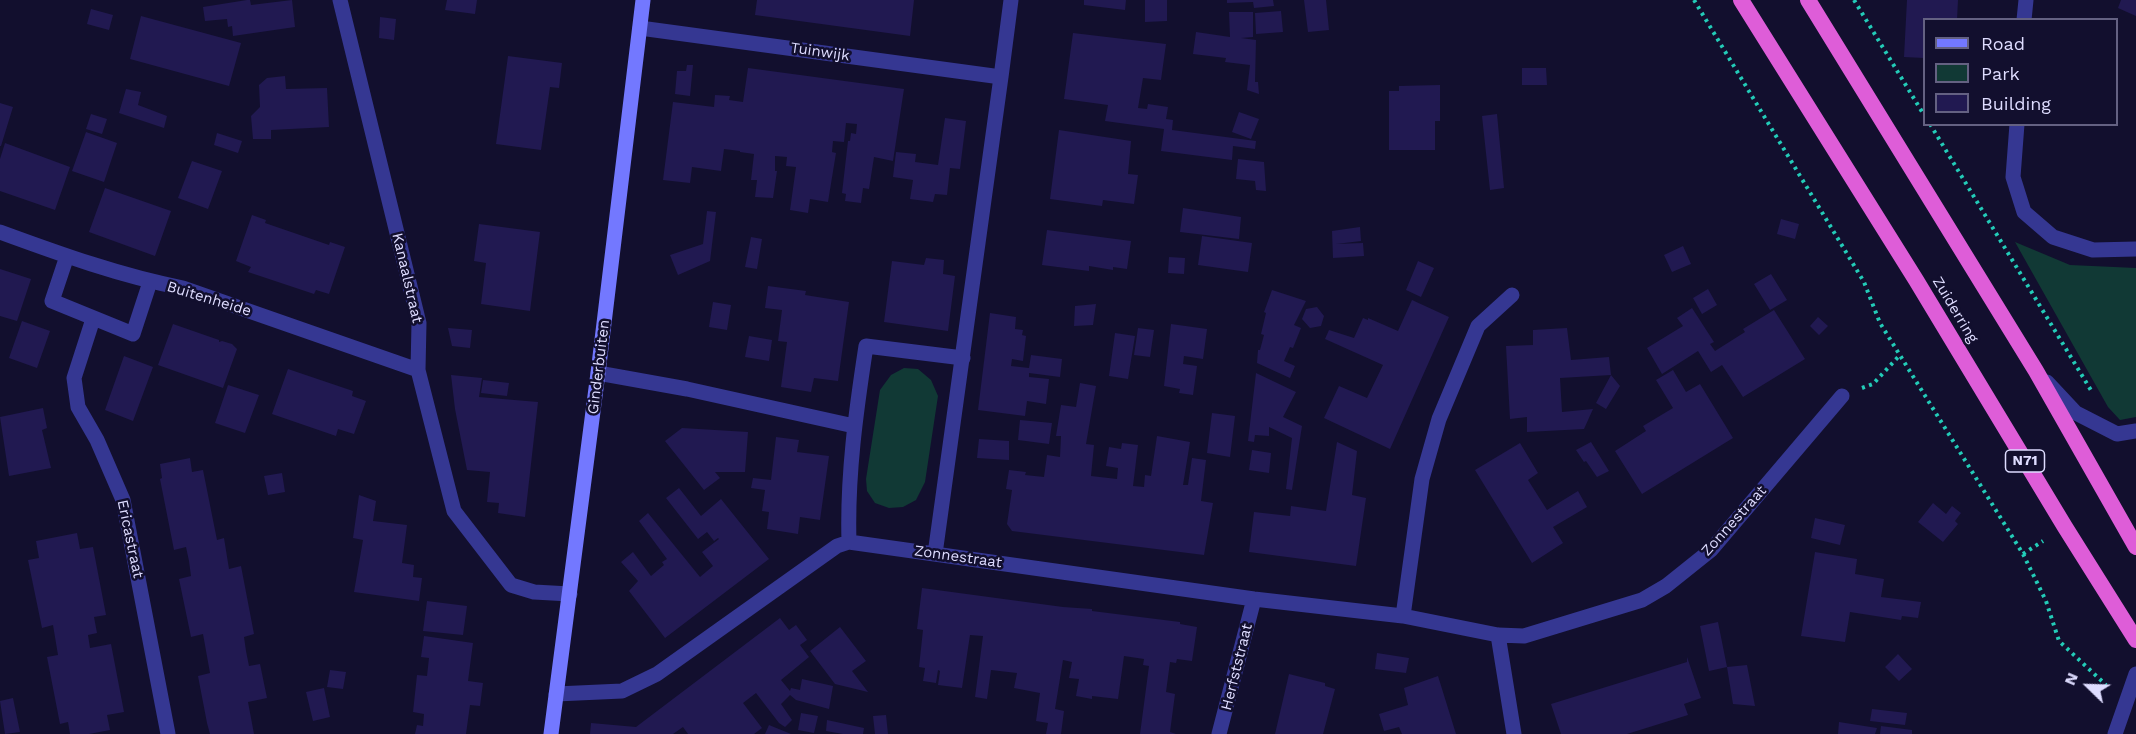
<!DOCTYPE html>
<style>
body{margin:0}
#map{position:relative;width:2136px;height:734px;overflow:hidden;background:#120f2e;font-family:"Work Sans",sans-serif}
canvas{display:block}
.legend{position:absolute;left:1923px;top:18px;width:195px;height:108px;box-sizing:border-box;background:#120f2e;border:2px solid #646182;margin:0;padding:8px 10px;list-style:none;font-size:18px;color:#dedcff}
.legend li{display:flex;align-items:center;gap:12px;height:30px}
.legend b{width:30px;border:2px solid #646182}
.north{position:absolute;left:2058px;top:656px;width:60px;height:60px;-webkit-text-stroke:4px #120f2e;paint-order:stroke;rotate:293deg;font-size:16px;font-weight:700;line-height:24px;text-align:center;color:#dedcff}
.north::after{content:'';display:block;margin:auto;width:21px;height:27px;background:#dedcff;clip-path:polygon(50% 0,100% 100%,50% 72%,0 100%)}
</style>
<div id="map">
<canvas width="2136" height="734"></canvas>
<ul class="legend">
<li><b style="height:8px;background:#7378ff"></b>Road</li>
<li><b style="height:16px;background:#113935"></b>Park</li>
<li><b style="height:16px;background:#211951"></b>Building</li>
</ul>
<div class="north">N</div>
</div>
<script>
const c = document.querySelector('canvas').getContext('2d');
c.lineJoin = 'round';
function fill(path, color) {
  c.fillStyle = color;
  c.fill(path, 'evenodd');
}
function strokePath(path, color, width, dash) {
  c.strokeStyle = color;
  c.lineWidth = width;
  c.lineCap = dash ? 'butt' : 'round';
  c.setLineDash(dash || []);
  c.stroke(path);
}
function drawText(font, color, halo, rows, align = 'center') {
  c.font = font + ' "Work Sans",sans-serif';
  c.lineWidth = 5;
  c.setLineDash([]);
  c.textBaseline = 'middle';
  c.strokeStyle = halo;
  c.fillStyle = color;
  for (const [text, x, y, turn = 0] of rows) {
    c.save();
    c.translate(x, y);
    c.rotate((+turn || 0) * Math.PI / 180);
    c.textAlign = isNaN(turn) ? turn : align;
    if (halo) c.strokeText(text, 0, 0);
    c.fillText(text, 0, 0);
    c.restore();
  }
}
fill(new Path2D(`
 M2015,242L2070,265L2136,268V417L2120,420L2108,407Z
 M904,368L918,369L931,380L938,396L925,482L916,500L903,507L889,508L875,503L867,491L866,479L880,390L891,375Z`), '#113935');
fill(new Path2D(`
 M247,0H250L251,5L292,0L295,27L233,36L232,26L228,27L227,19L205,21L203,7Z
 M447,0H477L475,14L445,10Z
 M757,0H914L910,36L755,15Z
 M1084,0H1126L1125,10L1084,5Z
 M1145,0H1167V21L1145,22Z
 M1227,0H1273L1274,6L1254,8L1253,2L1227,3Z
 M1304,0H1326L1329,30L1308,32Z
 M1907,0H1958L1957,20H1924V58L1904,57Z
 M2121,0H2136V16L2118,8Z
 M91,9L113,15L109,30L87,24Z
 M1281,11L1283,32L1256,34L1255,13Z
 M1229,12H1253V37L1241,38L1256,40L1255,82H1258L1259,94L1247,90L1250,65L1225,62L1226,58L1193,54L1196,32L1230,37Z
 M141,16L241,43L229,86L130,59Z
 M380,17L396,19L394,40L379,38Z
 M1073,33L1166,44L1161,80L1143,78L1138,108L1147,109L1148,104L1168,107L1166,119L1173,120L1172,130L1256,141L1255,149L1233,146L1232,160L1161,151L1164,129L1105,121L1108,105L1064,99Z
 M508,56L562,63L559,88L550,87L541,150L496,144Z
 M687,65H693L690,96L675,94L677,71H686Z
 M748,68L904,89L893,161L874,157L869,189L863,188L861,203L845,201L846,194L842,193L848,141H850L851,133L856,134L857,124L846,123L844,142L833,141L832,152L836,153L828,202L810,199L808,213L790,210L796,167L786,166L787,157L775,156V171H777L773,198L755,197L757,180H751L754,154L740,152V151L724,149L721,171L692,167L690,183L663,180L673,102L714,107L715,95L730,96L729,100L743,102Z
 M1522,68H1546L1547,85H1522Z
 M285,76L286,89L327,88L329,127L271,130V139H253L251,116L260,107L259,85L267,78Z
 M1440,85V121H1435V150H1389V91H1399V86Z
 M126,89L141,92L138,105L167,116L164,128L119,113Z
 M0,103L13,107L1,146H0Z
 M1239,112L1259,119L1251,139L1232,132Z
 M91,114L107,119L102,134L86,129Z
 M1497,114L1504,188L1490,190L1482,116Z
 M945,118L966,121L960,169L950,168L947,195L935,194L933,202L910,199L913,180L893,177L896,152L916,154L915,162L938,165Z
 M1059,130L1131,141L1128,174L1138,175L1134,204L1103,200L1102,206L1050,199Z
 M86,132L117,143L104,182L72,171Z
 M217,133L242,141L238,153L214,145Z
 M5,143L70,167L55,210L0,191V159Z
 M1238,159L1264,162L1266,191L1256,190L1255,181L1236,179Z
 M192,161L222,171L208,209L178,198Z
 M105,188L171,211L155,256L89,232Z
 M1183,208L1241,217L1239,239L1180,232Z
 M707,211L716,212L710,261L678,275L670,255L703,244Z
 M252,215L266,220L265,223L329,245L330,242L345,247L329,294L316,290L314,294L248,272L251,267L236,261Z
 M1781,219L1799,224L1795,239L1777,234Z
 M479,224L540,232L530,311L481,304L486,263L474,261Z
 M1360,227L1361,241L1336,244L1363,243L1364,256L1333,258L1332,231Z
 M1047,230L1131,241L1127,269L1113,267V270L1089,266V271L1042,265Z
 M1202,236L1252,243L1248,272L1198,265Z
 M751,237L762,239L757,269L745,267Z
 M1683,246L1691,264L1672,272L1664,255Z
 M1169,257L1185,258L1184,274L1168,273Z
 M926,258L944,260L943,274L955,276L948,331L884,322L892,261L924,265Z
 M1418,261L1434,268L1421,297L1406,290Z
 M0,269L31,279L17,321L0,316Z
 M1771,274L1787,300L1770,310L1754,284Z
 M768,286L806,291L805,295L849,302L838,381L814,378L811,392L781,387L787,342L778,341L782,310L765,308Z
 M1708,289L1717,305L1702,314L1693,298Z
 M1272,290L1306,301L1294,325L1301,328L1293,348L1290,347L1284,361L1295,366L1290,378L1257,363L1258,350H1260L1264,335L1261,334L1266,313L1264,312Z
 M1412,300L1449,317L1390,449L1324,418L1339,386L1367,398L1383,365L1325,339L1329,330L1354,338L1363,318L1368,320V318L1398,331Z
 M713,302L731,305L727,330L709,327Z
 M1096,304L1093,325L1074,326L1075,306Z
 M1317,307L1324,316L1321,326L1310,328L1302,319L1306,309Z
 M1692,308L1714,342L1710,344L1715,351L1745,332L1743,329L1774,310L1805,359L1743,397L1722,365L1711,372L1698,351L1662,374L1647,348L1683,326L1677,318Z
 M990,313L1016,317L1015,329L1023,330L1022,335L1026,336L1023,361L1012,359L1011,366L1029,368L1031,355L1062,359L1060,377L1029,373V377L1049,379L1046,404L1027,401L1025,416L978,410Z
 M1818,317L1828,326L1819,335L1810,326Z
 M22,321L50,331L37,368L9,358Z
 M173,324L219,340V342L222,341L232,344L237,349L223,388L158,365Z
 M1171,324L1207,329L1203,359L1184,356L1183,364L1197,366L1193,395L1179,393L1180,389L1164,386Z
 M448,328L472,330L470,348L452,346Z
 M1138,328L1154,330L1150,357L1134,355Z
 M1567,328L1571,360L1609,357L1611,375L1560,378L1562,412L1593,409L1584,429L1527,432V417L1510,419L1506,346L1533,345V330Z
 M1115,333L1135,336L1128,379L1109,376Z
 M749,336L772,340L769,361L745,357Z
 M124,356L153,367L133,421L105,410Z
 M288,369L353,391L352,396L366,401L354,434L338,429L336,436L272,414Z
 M1673,370L1686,392L1700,384L1733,438L1642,494L1615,451L1646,431L1643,426L1673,408L1656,380Z
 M1256,373L1296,392L1283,417L1302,426L1292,490L1286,489L1292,438L1269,427V436L1255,435L1254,442L1248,441Z
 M451,375L482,378L479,397L538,402L525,517L498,513L499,503L487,502L490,472L467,470L455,409Z
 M1611,375L1620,386L1606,409L1596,403Z
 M483,380L509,383L507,396L481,393Z
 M1080,383L1096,386L1086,444L1094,445L1091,476L1117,479L1118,468L1106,466L1109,447L1121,449L1122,443L1138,445L1133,486L1144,487L1145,475L1151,476L1157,436L1190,442L1183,485H1188L1192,458L1206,460L1201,501L1213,503L1204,555L1012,531L1007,524L1012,490L1006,489L1009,470L1026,472L1025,475L1044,477L1047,455L1060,457L1061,436H1056L1061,405L1076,407Z
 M228,385L259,395L245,433L215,423Z
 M43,408L47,428L42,430L51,468L9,476L0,417Z
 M1212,413L1235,416L1230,457L1207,453Z
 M1020,420L1052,423L1049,444L1018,440Z
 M682,428L748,432L745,472H715L720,478L704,490L665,441Z
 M776,437L799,440L797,452L829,456L820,520L800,517L798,534L767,529L769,512L762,511L765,490L751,488L753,478L771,480Z
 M979,439L1009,441V460L977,458Z
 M1337,442L1357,451L1352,495L1366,498L1356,566L1249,552L1254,512L1290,516L1291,506L1326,511Z
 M1591,442L1609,471L1597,477L1586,461L1584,462L1576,450Z
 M1520,443L1538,473L1528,480L1547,510L1578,491L1587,507L1553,527L1563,543L1532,563L1475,470Z
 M1252,450L1271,453L1269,473L1249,470Z
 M190,458L192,472L203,470L217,540L224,538L229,569L241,566L254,634L244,637L246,651L249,666L260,664L267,698L248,702L254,734H210L207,723L198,676L210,673L203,634L191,637L179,579L191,576L189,561L186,547L174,550L160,479L162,478L160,464Z
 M282,473L285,492L268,495L264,476Z
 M679,488L701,516L721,499L769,559L665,638L629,591L638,581L621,562L633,552L651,576L664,565L662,562L667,559L639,521L648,513L700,577L713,566L702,552L719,539L718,538L714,541L707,532L698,539L666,498Z
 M359,495L376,501L373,521L407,525L402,563L414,565L413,577L422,578L419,601L354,592L363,540L353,538Z
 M1933,503L1946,514L1952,506L1961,513L1955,521L1958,524L1943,542L1918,522Z
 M1815,518L1845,525L1840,545L1811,538Z
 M77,533L80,549L93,547L106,615L94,617L97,633L88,635L90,648L111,644L124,712L107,715L110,730L89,734H70L68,722L60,724L47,657L58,655L53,625L42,628L28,560L39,558L36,541Z
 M1815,552L1857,559L1855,574L1884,579L1881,597L1921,602L1918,618L1902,616L1901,620L1850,612L1845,642L1801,636Z
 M922,588L1063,607L1092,609V611L1180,622V624L1197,627L1192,661L1177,659L1176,663L1170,662L1166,692L1175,694L1170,732L1176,734H1140L1149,666L1143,665L1144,659L1124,656L1118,699L1092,696V699L1076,696L1079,679L1069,678L1072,662L1063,660L1055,709L1064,711L1061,734H1046L1048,723L1036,721L1040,693L1014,688L1017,673L991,670L987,699L975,697L983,636L970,635L962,688L938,685L940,671L938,670L936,683L923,681L925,668L919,667L923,630L917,629Z
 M427,601L467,606L463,635L423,631Z
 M780,618L789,630L796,625L807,640L800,645L809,657L781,680L790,691L791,688L800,690L802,679L833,686L829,709L796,700L790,695L781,704L792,720L785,727L779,723L756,693L743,703L762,728L754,734H688L683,727L673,734H590L591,723L636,727Z
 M1718,622L1727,667L1709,671L1700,626Z
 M840,627L866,661L852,671L868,692L835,684L810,651Z
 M424,636L473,643L468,681L483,683L480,706L470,705L466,734H415L417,725L423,726L424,714L413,712L417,675L427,676L429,658L421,657Z
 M1377,653L1409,658L1406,673L1375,669Z
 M1898,654L1912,669L1899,681L1885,667Z
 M1687,657L1701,698L1684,704L1688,715L1627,734H1561L1551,704L1687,662Z
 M1747,665L1755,706L1733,704L1727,667Z
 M330,670L346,672L343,689L327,687Z
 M1289,674L1325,683V686L1335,689L1323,734H1275Z
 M1438,676L1456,734H1402L1399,727L1384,731L1379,714L1408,705L1404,688Z
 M324,688L330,717L313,721L306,692Z
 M13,698L20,732L5,734L0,701Z
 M1872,709L1907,713L1905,725L1870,721Z
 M801,713L818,716L814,733L798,730Z
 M886,715L888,734H875L873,716Z
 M827,720L864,728L863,734H843L826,731Z
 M1839,722L1877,728L1875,734H1838Z
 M769,725L791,734H765Z
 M1881,726L1912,730V734H1880Z`), '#211951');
strokePath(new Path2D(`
 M1694,0L1864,282L1880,323L2023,554L2046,601L2059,641L2106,685
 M1854,0L1924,115
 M1930,124L2092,392
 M1862,388L1873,384L1900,355
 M2023,554L2043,541`), '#23ccb8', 4, [3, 4.5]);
strokePath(new Path2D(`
 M340,0L419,323L418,370L454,511L511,585L534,592L570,594
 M2024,20L2026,0
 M640,28L1001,77L935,554
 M1001,77L1011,0
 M2017,124L2013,177L2024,212L2053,237L2093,250L2136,249
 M0,232C60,254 121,276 183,288L418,370
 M67,256L52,301L133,334L150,282
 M93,319L74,378L78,407L97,440L123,500L168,734
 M598,373L687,389L854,426
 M2047,382L2076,413L2117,434L2136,431
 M849,542C847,476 856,411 866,346L963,358
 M1403,616L1422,479L1439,419L1478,326L1512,295
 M1498,635L1514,734
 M556,694L622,691L657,674L837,546L849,542L1254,599L1403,616L1498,635L1524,636L1642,600L1666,586L1711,550L1842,396
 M1219,734L1254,599
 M2115,734L2136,674`), '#353792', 15);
strokePath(new Path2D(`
 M551,734L598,373L643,0`), '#7378ff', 15);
strokePath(new Path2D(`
 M1741,0L1916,280L2065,527L2136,640
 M1808,0L2036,371L2136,547`), '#de5dd8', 16);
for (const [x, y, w] of [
 [2025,461,39]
]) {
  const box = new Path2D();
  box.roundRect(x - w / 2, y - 11, w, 22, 4.5);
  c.fillStyle = '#120f2e';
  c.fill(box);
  strokePath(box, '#dedcff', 1.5);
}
drawText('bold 14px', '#dedcff', null, [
 ["N71",2025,461]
]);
drawText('15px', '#dedcff', '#120f2e', [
 ["Tuinwijk",820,52,8],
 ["Kanaalstraat",407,278,77],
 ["Buitenheide",209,299,17],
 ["Zuiderring",1955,310,59],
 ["Ginderbuiten",599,367,-83],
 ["Zonnestraat",1734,521,-48],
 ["Ericastraat",130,539,78],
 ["Zonnestraat",958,557,8],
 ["Herfststraat",1237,667,-76]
]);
</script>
